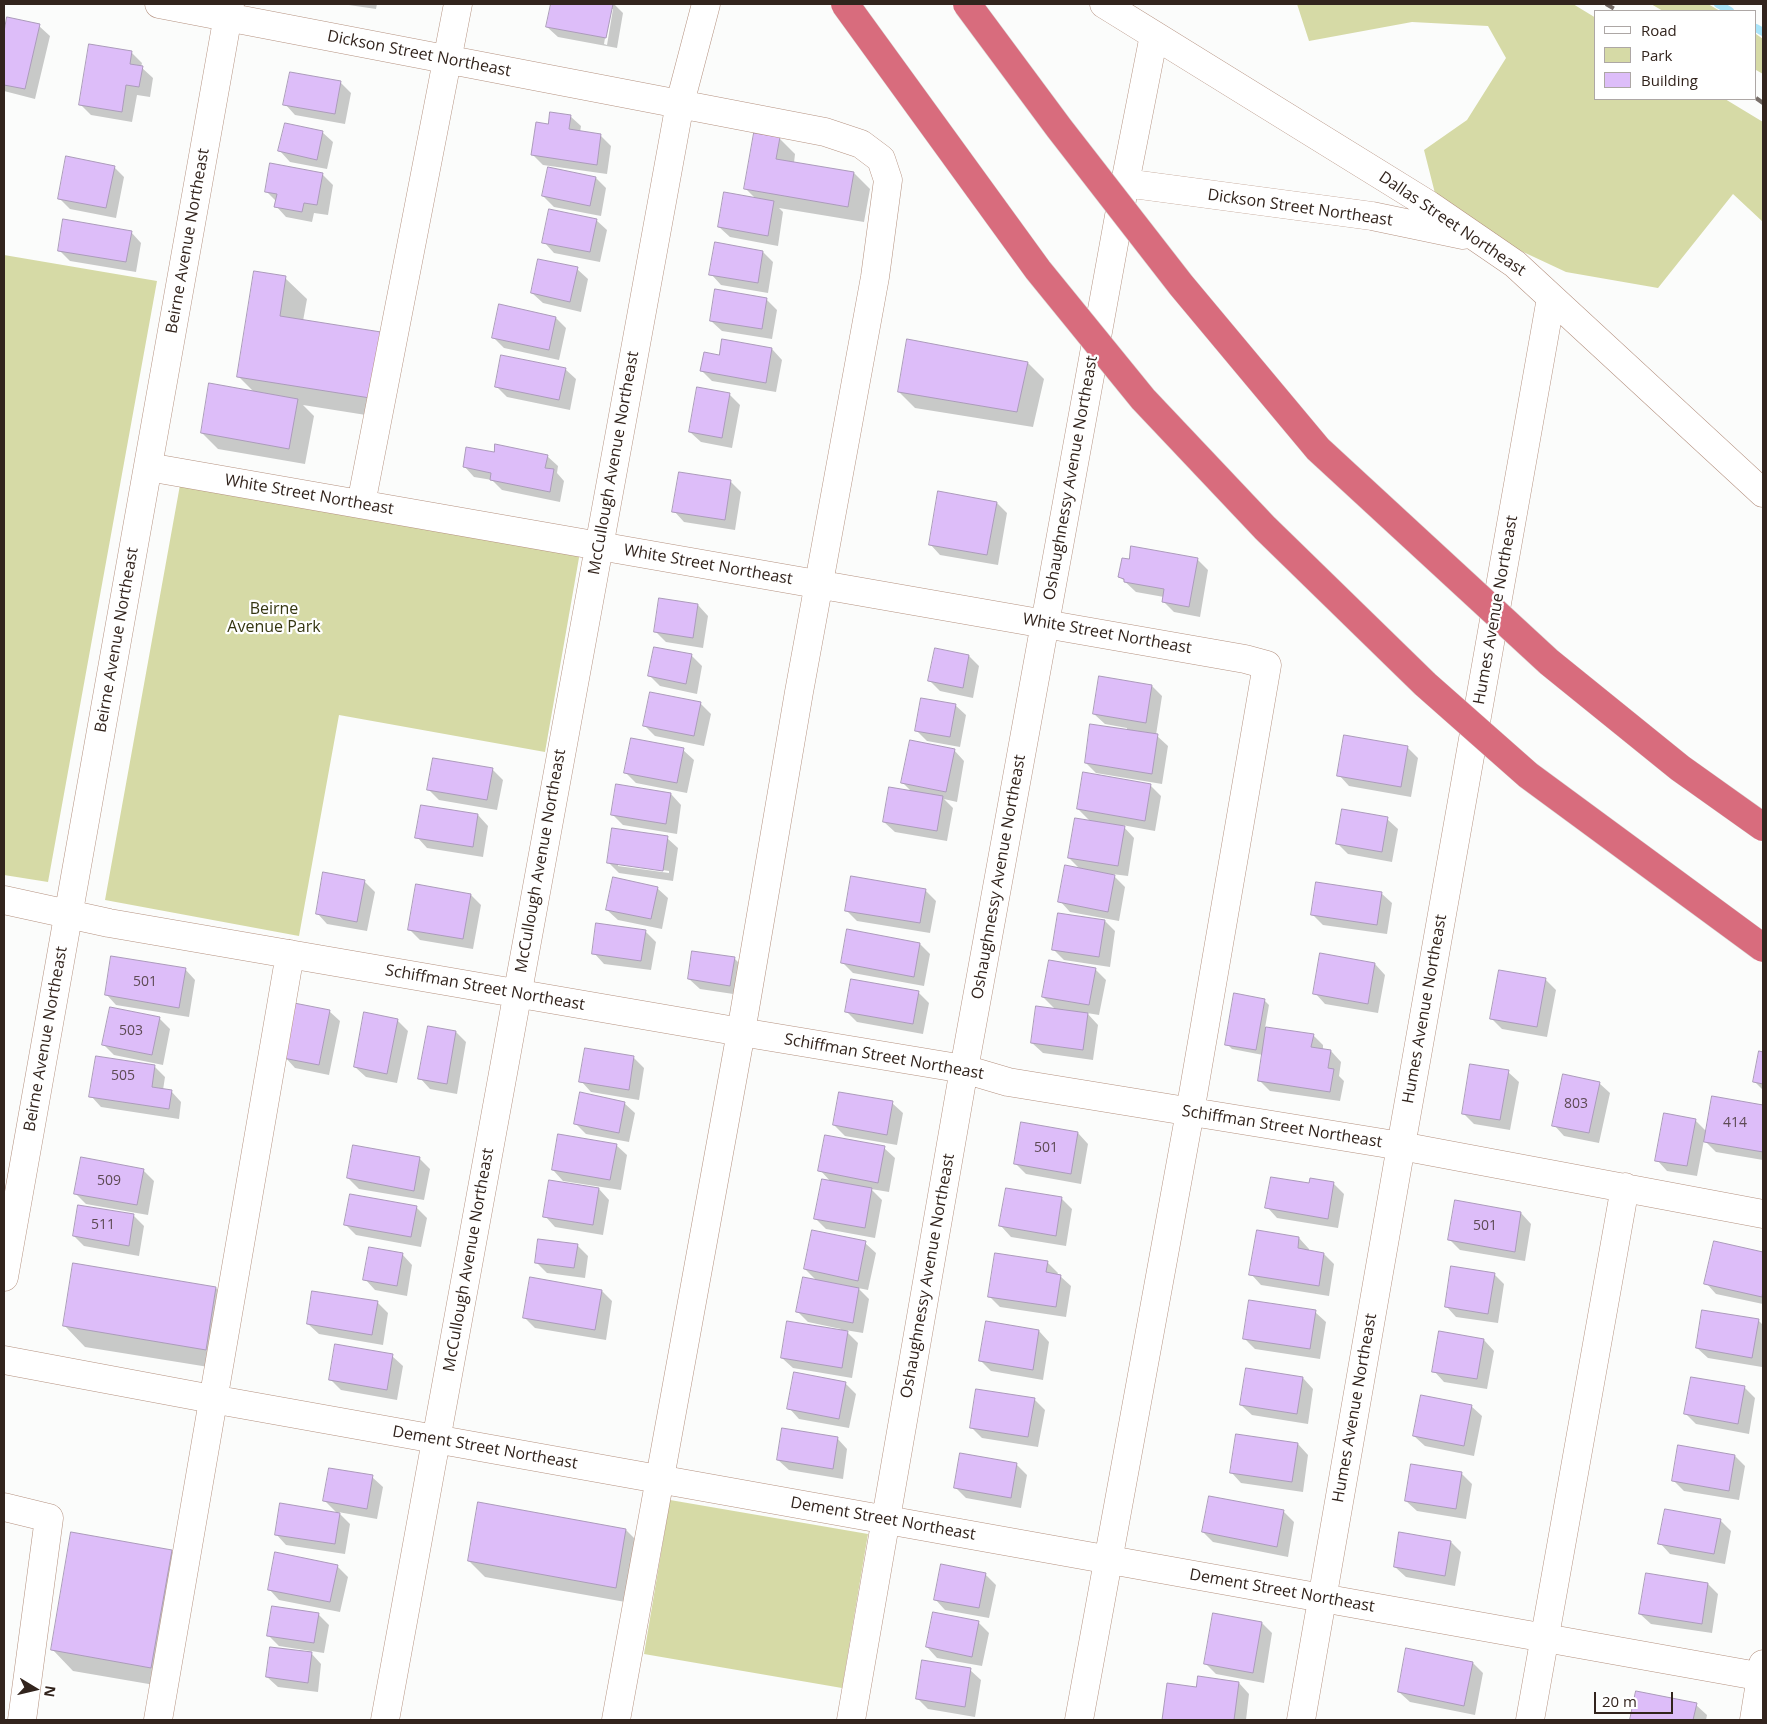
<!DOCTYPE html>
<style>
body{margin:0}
#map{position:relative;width:1767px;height:1724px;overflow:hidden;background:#fbfcfb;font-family:"Open Sans",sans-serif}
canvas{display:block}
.frame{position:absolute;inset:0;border:5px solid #32241d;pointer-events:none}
.legend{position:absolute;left:1594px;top:10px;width:162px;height:90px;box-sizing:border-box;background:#fff;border:1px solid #ada7a5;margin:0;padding:6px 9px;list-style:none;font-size:15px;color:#32241d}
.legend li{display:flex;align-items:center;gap:10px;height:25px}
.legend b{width:25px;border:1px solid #ada7a5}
.north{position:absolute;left:10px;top:1664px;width:50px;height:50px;-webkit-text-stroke:4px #fff;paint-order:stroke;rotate:99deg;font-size:14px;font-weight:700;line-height:20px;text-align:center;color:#32241d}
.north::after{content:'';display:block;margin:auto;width:18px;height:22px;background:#32241d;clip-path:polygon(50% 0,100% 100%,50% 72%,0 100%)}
.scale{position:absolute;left:1594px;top:1692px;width:79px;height:22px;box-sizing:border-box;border:2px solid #32241d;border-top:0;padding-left:6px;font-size:15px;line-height:18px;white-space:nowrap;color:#32241d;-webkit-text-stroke:4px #fff;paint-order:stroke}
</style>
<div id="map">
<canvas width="1767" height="1724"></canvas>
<div class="frame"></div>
<ul class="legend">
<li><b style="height:6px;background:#fff"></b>Road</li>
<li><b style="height:14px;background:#d6daa6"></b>Park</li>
<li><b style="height:14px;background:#ddbdf9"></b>Building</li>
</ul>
<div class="north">N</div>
<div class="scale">20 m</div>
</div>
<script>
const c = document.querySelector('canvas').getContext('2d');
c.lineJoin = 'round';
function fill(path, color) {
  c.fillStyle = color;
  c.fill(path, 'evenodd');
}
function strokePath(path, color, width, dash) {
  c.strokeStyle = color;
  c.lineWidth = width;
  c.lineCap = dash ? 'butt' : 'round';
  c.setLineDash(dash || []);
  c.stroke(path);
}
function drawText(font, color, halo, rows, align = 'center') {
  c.font = font + ' "Open Sans",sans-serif';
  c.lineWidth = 4.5;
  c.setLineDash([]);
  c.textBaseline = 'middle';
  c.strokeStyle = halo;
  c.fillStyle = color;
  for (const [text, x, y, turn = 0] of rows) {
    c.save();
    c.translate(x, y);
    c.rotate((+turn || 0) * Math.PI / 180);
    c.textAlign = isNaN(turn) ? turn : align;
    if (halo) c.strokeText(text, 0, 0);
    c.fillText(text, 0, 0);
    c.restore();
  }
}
fill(new Path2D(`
 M1297,4H1573L1596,18V99H1725L1763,122V222L1733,194L1658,288L1566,272L1440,213L1424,150L1467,120L1506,58L1488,26L1412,22L1309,41Z
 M1651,4H1708L1720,11H1663Z
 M1756,34L1763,39V74L1756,70Z
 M4,255L157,281L48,882L4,875Z
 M180,485L580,552L545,752L339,715L299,936L105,900Z
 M670,1500L868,1534L842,1688L644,1654Z`), '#d6daa6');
fill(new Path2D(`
 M342,4H377L376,9Z
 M552,4H614L623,13L617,48L558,37L547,27ZM610,9H613L607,45L604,44Z
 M8,19L39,26L50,36L35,99L4,91V38Z
 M131,52L142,63L141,67L153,78L150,97L137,95L132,122L91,115L80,104Z
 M340,82L351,93L345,124L295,115L285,104Z
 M570,116L581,126L580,132L600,135L611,146L607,174L543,165L532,154L549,126Z
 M322,132L333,142L327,169L290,162L280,151Z
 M779,138L795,154L794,163L854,173L870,189L864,222L779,208L783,212L778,246L730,237L719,227L756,199L746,189Z
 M271,165L323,175L333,185L328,215L314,213L312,222L286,217L276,206L277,202L266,191Z
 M114,167L124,177L116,218L70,209L59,198Z
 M596,178L606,188L601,216L554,207L543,196Z
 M596,220L607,230L600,262L554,253L544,242Z
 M131,232L141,243L136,272L70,261L59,250Z
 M763,252L773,262L768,293L721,285L711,274Z
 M577,269L588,279L581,312L543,303L532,293Z
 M285,278L307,299L303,321L391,419L303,405L314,416L305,464L218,449L202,433L254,392L238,376Z
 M766,299L777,310L772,339L722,331L711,321Z
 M556,318L566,328L559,360L504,348L493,337Z
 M772,349L782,360L776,392L712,381L702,371L720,356Z
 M1028,363L1044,379L1033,427L915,408L899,392Z
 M565,369L576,379L570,410L507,397L496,386Z
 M730,395L740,405L732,448L701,442L690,432Z
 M495,454L547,456L558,466L557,473L564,481L560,502L502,490L492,480L474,477L464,466Z
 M730,481L741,492L735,530L684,522L674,511Z
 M997,503L1007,513L998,565L940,555L930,544Z
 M1197,559L1208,570L1200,617L1174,612L1164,602V597L1136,592L1120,577Z
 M698,605L708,616L703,648L666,642L655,631Z
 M655,648L692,656L702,666L697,694L660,686L650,676Z
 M936,650L969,656L979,666L973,698L940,691L930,681Z
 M1152,686L1162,696L1156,735L1168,746L1162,784L1096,773L1086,763L1127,730V728L1105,724L1094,714Z
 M701,704L711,714L704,746L655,736L644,725Z
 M955,705L966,715L960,747L927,741L916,730Z
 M1407,747L1418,758L1411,797L1349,786L1339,775Z
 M683,750L694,760L687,793L636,783L625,772Z
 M954,750L964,761L957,802L944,799L953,808L947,841L895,832L884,822L912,792L903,783Z
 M492,769L503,780L497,810L439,800L428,789Z
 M1150,785L1161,796L1155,831L1122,825L1134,838L1128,876L1112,874L1125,887L1119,921L1070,912L1060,901L1081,870L1069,858L1091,822L1078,809Z
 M671,794L681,805L677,834L623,825L613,815Z
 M478,815L488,826L483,857L427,848L417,837Z
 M1387,819L1398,829L1392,862L1348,854L1337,843Z
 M667,838L678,848L673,881L619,873L608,862ZM618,863L669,871V873L618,866Z
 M364,881L375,892L367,931L327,924L317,913Z
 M657,888L668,898L662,929L618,920L607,910Z
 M925,890L936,901L930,933L857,921L846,910Z
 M1381,893L1392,903L1387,934L1323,925L1313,915Z
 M471,895L481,905L473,949L420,940L409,929Z
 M1105,921L1115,931L1110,967L1064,960L1054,950Z
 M645,931L656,942L651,970L604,964L594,953Z
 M920,944L930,954L924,986L853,973L843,963Z
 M734,958L745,969L740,995L700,989L689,979Z
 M1375,964L1385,975L1378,1013L1325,1004L1315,993Z
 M185,969L195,980L189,1017L116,1005L106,994Z
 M1095,969L1106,980L1099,1015L1087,1013L1098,1025L1093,1060L1043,1053L1032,1043L1056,1010L1043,997Z
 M1545,979L1556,990L1547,1037L1502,1029L1491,1018Z
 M918,992L929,1003L923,1034L857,1022L847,1012Z
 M1264,1000L1269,1005L1265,1028L1313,1035L1323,1045V1050L1331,1051L1341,1062L1339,1076L1344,1081L1340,1101L1270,1091L1259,1080L1263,1055L1232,1049L1227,1044Z
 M329,1011L340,1021L329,1075L295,1068L285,1057Z
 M160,1019L170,1029L163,1065L114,1055L104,1045Z
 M397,1020L408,1031L397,1083L366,1077L355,1067Z
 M456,1032L466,1042L457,1094L430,1089L420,1078Z
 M586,1050L634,1058L644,1068L639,1100L591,1092L581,1081Z
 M1760,1052L1763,1053V1090L1754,1081Z
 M155,1067L165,1077L163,1090L171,1091L181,1102L179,1119L101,1107L91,1096Z
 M1508,1072L1519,1082L1510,1130L1474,1124L1463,1113Z
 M1599,1083L1610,1093L1599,1143L1564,1136L1554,1125Z
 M1713,1097L1763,1106V1160L1716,1152L1704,1140L1697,1176L1667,1171L1657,1160L1695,1120L1707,1132Z
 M624,1103L635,1113L629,1142L586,1134L575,1123Z
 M892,1103L903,1113L897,1145L845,1136L834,1125Z
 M1078,1133L1088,1144L1081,1184L1026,1174L1015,1163Z
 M616,1145L627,1155L621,1190L563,1181L553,1170Z
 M884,1148L895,1158L889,1192L871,1189L882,1200L875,1238L826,1229L816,1219L831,1182L820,1170Z
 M419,1158L430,1169L424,1200L359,1189L348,1178Z
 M143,1170L154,1181L148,1215L86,1204L75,1193Z
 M550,1181L599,1189L609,1200L603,1235L555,1227L545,1216Z
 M1333,1183L1344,1194L1338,1228L1277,1218L1267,1207L1310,1184Z
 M1062,1199L1072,1209L1066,1246L1011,1237L1001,1226Z
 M416,1207L427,1218L421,1247L356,1235L345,1224Z
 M1521,1213L1531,1224L1525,1261L1460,1250L1449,1239Z
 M134,1216L144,1226L139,1256L84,1246L74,1236Z
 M1299,1238L1309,1249V1251L1324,1254L1334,1264L1329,1296L1261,1285L1251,1274Z
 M865,1243L876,1253L868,1290L858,1288L869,1299L863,1333L845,1330L858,1343L852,1378L793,1368L782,1358L840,1331L841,1329L808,1322L798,1312L817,1281L805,1269Z
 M1715,1243L1763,1253V1304L1716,1294L1706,1283Z
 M577,1245L588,1256L585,1278L547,1273L536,1262Z
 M402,1254L412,1265L407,1296L375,1290L365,1279Z
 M1047,1262L1058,1273L1057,1275L1060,1276L1071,1286L1066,1317L1000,1307L989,1296Z
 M1494,1274L1504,1284L1498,1323L1456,1317L1446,1306Z
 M216,1288L237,1309L227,1370L85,1347L64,1325Z
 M602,1291L612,1301L606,1340L535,1328L524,1317Z
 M377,1302L388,1313L383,1345L319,1334L308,1324Z
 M1315,1312L1326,1322L1320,1359L1255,1349L1245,1339Z
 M1758,1320L1763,1325L1762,1367L1708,1358L1697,1348Z
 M987,1322L1039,1331L1049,1342L1043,1380L991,1371L980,1360Z
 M1484,1340L1494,1351L1487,1389L1444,1382L1434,1371Z
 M392,1356L403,1366L397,1400L341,1390L330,1379Z
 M1303,1378L1313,1389L1308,1424L1252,1415L1241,1405Z
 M1692,1378L1745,1388L1755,1398L1749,1434L1696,1424L1686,1414Z
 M845,1383L856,1394L849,1428L799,1419L789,1408Z
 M1034,1399L1045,1410L1038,1447L982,1438L971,1427Z
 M1471,1406L1482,1416L1474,1456L1425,1446L1414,1436Z
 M837,1438L847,1449L843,1479L789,1470L778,1460Z
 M1298,1444L1308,1455L1303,1492L1241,1483L1231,1472Z
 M1735,1456L1745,1466L1739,1500L1684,1491L1673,1480Z
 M1016,1464L1027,1475L1021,1508L966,1498L955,1487Z
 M1461,1473L1472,1484L1466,1519L1417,1511L1406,1501Z
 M372,1477L383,1487L377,1519L338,1512L350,1524L345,1554L286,1545L276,1534L337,1513L325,1501Z
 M1283,1511L1294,1522L1288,1557L1213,1542L1203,1532Z
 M1720,1520L1731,1531L1725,1564L1670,1554L1660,1543Z
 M626,1530L642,1546L631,1603L485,1577L469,1561Z
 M1451,1542L1461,1552L1455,1586L1406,1577L1395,1567Z
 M171,1551L192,1572L172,1688L73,1671L52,1649Z
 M337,1566L348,1577L340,1612L279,1600L269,1589Z
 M985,1574L996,1585L989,1618L945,1610L935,1599Z
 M1647,1575L1708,1584L1718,1594L1712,1633L1651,1624L1640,1614Z
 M318,1614L329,1625L324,1653L279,1646L269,1636Z
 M978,1622L989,1633L982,1666L937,1658L927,1647Z
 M1262,1623L1272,1633L1264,1683L1216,1674L1206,1664Z
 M311,1653L321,1664L318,1692L278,1687L267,1677Z
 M1473,1663L1483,1673L1475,1715L1410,1702L1399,1692Z
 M970,1670L981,1680L975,1717L928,1709L917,1698Z
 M1239,1683L1249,1694L1246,1720H1163L1168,1685L1198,1689Z
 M1637,1693L1696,1705L1707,1715L1706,1720H1631Z`), '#0003');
strokePath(new Path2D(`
 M1718,4L1730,11
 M1756,28L1763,32`), '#a9e4f9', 8);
const building = new Path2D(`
 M551,4H613L606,38L546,27Z
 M7,17L40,24L25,89L4,85V32Z
 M89,44L132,51L130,64L143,66L139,87L126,85L122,112L79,105Z
 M290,72L341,81L335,114L283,105Z
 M550,112L571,115L569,129L601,134L597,165L531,155L536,122L548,124Z
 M285,123L323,131L317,160L278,151Z
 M754,133L780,137L776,159L854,172L848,207L744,189Z
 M66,156L115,166L106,208L58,199Z
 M270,163L323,173L317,205L304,203L302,212L274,207L277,194L265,192Z
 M548,167L596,177L590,206L542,196Z
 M724,192L774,201L768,236L718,227Z
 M549,209L597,219L590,252L542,243Z
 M63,219L132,231L126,262L58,251Z
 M715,242L763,251L758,283L709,275Z
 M538,259L578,267L570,302L531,293Z
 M254,271L286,276L280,316L381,332L370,398L237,377Z
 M715,289L767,298L762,329L710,321Z
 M499,304L556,317L549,350L492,338Z
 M722,339L772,348L766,383L700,371L704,352L719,355Z
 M907,339L1028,362L1017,412L898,392Z
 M501,355L566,368L559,400L495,387Z
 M209,383L298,399L289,449L201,433Z
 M697,387L730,393L722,438L689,432Z
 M495,444L548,455L545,468L554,469L550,492L490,480L491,473L463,467L466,447L494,452Z
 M679,472L731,480L725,520L672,512Z
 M938,491L997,502L987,555L929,545Z
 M1131,546L1198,558L1189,607L1162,602L1164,589L1124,582V579L1118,577L1122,558L1129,559Z
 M659,598L698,604L693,638L654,632Z
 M654,647L692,654L686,684L648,676Z
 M935,648L969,655L963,688L928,681Z
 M1099,676L1152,685L1146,723L1093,714Z
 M650,692L701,702L694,736L643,726Z
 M921,698L956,704L950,737L915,731Z
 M1090,724L1158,734L1152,774L1085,763Z
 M1344,735L1408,746L1401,787L1337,776Z
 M631,738L684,748L677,783L624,773Z
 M910,740L955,749L946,792L901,783Z
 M433,758L493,768L487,800L427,790Z
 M1083,772L1151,784L1145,821L1077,809Z
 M616,784L671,793L666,824L611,815Z
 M889,787L943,796L937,831L883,822Z
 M421,805L478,814L473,847L415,838Z
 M1342,809L1388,817L1382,852L1336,844Z
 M1075,818L1125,826L1118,866L1068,858Z
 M612,828L668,836L663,871L607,863Z
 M1065,865L1115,875L1108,912L1058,902Z
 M323,872L365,880L357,922L316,914Z
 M851,876L926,889L920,923L845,911Z
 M613,877L658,887L651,919L606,910Z
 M1316,882L1382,892L1377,925L1311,915Z
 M416,884L471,894L463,939L408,930Z
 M1058,913L1105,920L1099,957L1052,950Z
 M596,923L646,930L641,961L592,954Z
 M847,929L920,943L914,977L841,963Z
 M692,951L735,957L730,986L688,979Z
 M1320,953L1375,963L1368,1004L1313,994Z
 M111,956L186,968L179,1008L105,995Z
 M1049,960L1096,968L1089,1005L1042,997Z
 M1499,970L1546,978L1537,1027L1490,1019Z
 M851,979L919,991L913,1024L845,1012Z
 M1234,993L1265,999L1256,1050L1225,1045Z
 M294,1003L330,1010L319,1065L283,1058Z
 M1036,1006L1088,1013L1083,1050L1031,1043Z
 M110,1007L160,1017L152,1055L102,1045Z
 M364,1012L398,1019L387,1074L354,1067Z
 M428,1026L456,1031L447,1084L418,1079Z
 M1266,1027L1314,1034L1311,1047L1331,1050L1328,1068L1334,1069L1330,1092L1258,1081Z
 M585,1048L634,1056L629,1090L579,1082Z
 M1759,1051L1763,1052V1084L1753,1082Z
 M96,1056L155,1065L152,1087L172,1090L169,1109L89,1097Z
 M1470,1064L1509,1070L1500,1120L1462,1114Z
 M1563,1074L1600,1082L1589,1133L1552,1126Z
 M580,1092L625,1102L619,1133L574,1124Z
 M839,1092L893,1101L887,1135L833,1125Z
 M1712,1096L1763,1105V1152L1704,1142Z
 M1664,1113L1696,1119L1687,1166L1655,1161Z
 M1021,1122L1078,1132L1071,1174L1014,1164Z
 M558,1134L617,1144L610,1180L552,1170Z
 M825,1135L885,1146L878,1183L818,1171Z
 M353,1145L420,1157L414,1191L347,1178Z
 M81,1157L144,1169L137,1205L74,1194Z
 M1271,1177L1309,1183L1310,1178L1334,1182L1328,1219L1265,1208Z
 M822,1179L872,1188L865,1228L814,1219Z
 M549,1180L599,1188L593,1225L543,1217Z
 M1006,1188L1062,1197L1056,1236L999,1226Z
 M350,1194L417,1206L411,1237L344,1225Z
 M1455,1200L1521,1212L1515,1252L1448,1240Z
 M78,1205L134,1214L129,1246L73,1236Z
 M812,1230L866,1241L858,1281L804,1269Z
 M1257,1230L1299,1237L1298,1248L1324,1253L1319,1286L1249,1275Z
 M538,1239L578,1244L574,1268L535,1263Z
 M1714,1241L1763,1252V1290L1762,1297L1704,1284Z
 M369,1247L403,1253L397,1286L363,1280Z
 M995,1253L1048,1261L1046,1272L1061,1275L1056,1307L988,1297Z
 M73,1263L216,1287L206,1350L63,1326Z
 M1451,1266L1495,1273L1488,1314L1445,1307Z
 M530,1277L602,1290L595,1330L523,1318Z
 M803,1277L859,1288L853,1323L796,1312Z
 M312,1291L378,1301L372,1335L307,1324Z
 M1249,1300L1316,1310L1310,1349L1243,1339Z
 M1702,1310L1759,1319L1752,1358L1696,1348Z
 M787,1321L848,1331L842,1368L781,1358Z
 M986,1321L1039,1330L1033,1370L979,1361Z
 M1439,1331L1484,1339L1477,1379L1432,1372Z
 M335,1344L393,1354L387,1390L329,1380Z
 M1246,1368L1303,1377L1297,1414L1240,1405Z
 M794,1372L846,1382L839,1419L787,1409Z
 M1691,1377L1745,1386L1738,1424L1684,1414Z
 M976,1389L1035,1398L1028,1437L970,1428Z
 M1421,1395L1472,1405L1464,1446L1413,1436Z
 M782,1428L838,1437L833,1469L777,1460Z
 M1236,1434L1298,1443L1292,1482L1230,1473Z
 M1678,1445L1735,1455L1729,1491L1672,1481Z
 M960,1453L1017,1463L1011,1498L954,1488Z
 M1411,1464L1462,1472L1456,1509L1405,1501Z
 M329,1468L373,1475L367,1509L323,1501Z
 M1209,1496L1284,1510L1277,1547L1202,1532Z
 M478,1502L626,1529L616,1588L468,1561Z
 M280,1503L340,1513L335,1544L275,1535Z
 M1665,1509L1721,1519L1714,1554L1658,1544Z
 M71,1532L172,1550L151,1668L51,1650Z
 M1399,1532L1451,1541L1445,1576L1394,1567Z
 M275,1552L338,1565L330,1602L268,1590Z
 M941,1564L986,1573L979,1608L934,1600Z
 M1646,1573L1708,1583L1702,1624L1639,1614Z
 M272,1606L319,1613L314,1643L267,1636Z
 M933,1612L979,1621L972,1657L926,1647Z
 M1213,1613L1262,1622L1253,1673L1204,1664Z
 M270,1647L312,1652L308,1683L266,1677Z
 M1406,1648L1473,1662L1464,1706L1398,1692Z
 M922,1660L971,1668L965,1707L916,1699Z
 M1198,1676L1239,1682L1234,1720H1162L1167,1683L1196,1687Z
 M1636,1691L1697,1703L1693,1720H1630Z`);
fill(building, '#ddbdf9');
strokePath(building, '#ab9bba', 1);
const minor = new Path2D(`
 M159,4L825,132L861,144L881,159L888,180L875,277L799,692L741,1032L616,1720
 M1104,4L1429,205L1515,264L1763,493
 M1125,183L1372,216L1463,235
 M148,467L1245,659L1267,665L1190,1112L1079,1720
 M361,504L458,4
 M4,900L109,923L741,1032L964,1069L1008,1082L1401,1146L1763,1214
 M4,1277L230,4
 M4,1360L212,1399L1763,1677
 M4,1507L49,1518L22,1720
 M158,1720L290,954
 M385,1720L680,103L706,4
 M851,1720L964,1069L1125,183L1154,35
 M1301,1720L1401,1146L1551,298
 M1530,1720L1625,1187
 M1754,1720L1763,1664`);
strokePath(minor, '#b59281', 29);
strokePath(minor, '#fff', 28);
strokePath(new Path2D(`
 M1606,4L1618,11
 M1756,98L1763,103`), '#776e69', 4, [9, 9]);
const highwayBridge = new Path2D(`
 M845,4L1038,270L1143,399L1265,528L1425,684L1528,775L1763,948
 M967,4L1059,128L1181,285L1318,449L1549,662L1680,768L1763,827`);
strokePath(highwayBridge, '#dad8d6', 29, []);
strokePath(highwayBridge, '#d86c7d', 28);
drawText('14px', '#5d4a54', null, [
 ["501",145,982],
 ["503",131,1031],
 ["505",123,1076],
 ["803",1576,1104],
 ["414",1735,1123],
 ["501",1046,1148],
 ["509",109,1181],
 ["511",103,1225],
 ["501",1485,1226]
]);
drawText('16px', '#32241d', '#fff', [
 ["Dickson Street Northeast",419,54,11],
 ["Dickson Street Northeast",1300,208,8],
 ["Dallas Street Northeast",1452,224,34],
 ["Beirne Avenue Northeast",188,241,-80],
 ["McCullough Avenue Northeast",614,463,-80],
 ["Oshaughnessy Avenue Northeast",1071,478,-80],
 ["White Street Northeast",309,495,10],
 ["White Street Northeast",708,565,10],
 ["Humes Avenue Northeast",1496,610,-80],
 ["White Street Northeast",1107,634,10],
 ["Beirne Avenue Northeast",117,640,-80],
 ["McCullough Avenue Northeast",541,861,-80],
 ["Oshaughnessy Avenue Northeast",999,877,-80],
 ["Schiffman Street Northeast",485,988,10],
 ["Humes Avenue Northeast",1425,1009,-80],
 ["Beirne Avenue Northeast",46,1039,-80],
 ["Schiffman Street Northeast",884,1057,10],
 ["Schiffman Street Northeast",1282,1127,9],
 ["McCullough Avenue Northeast",469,1260,-80],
 ["Oshaughnessy Avenue Northeast",928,1276,-80],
 ["Humes Avenue Northeast",1355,1408,-80],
 ["Dement Street Northeast",485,1448,10],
 ["Dement Street Northeast",883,1519,10],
 ["Dement Street Northeast",1282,1591,10]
]);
drawText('16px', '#353611', '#fff', [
 ["Beirne",274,609],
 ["Avenue Park",274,627]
]);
</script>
